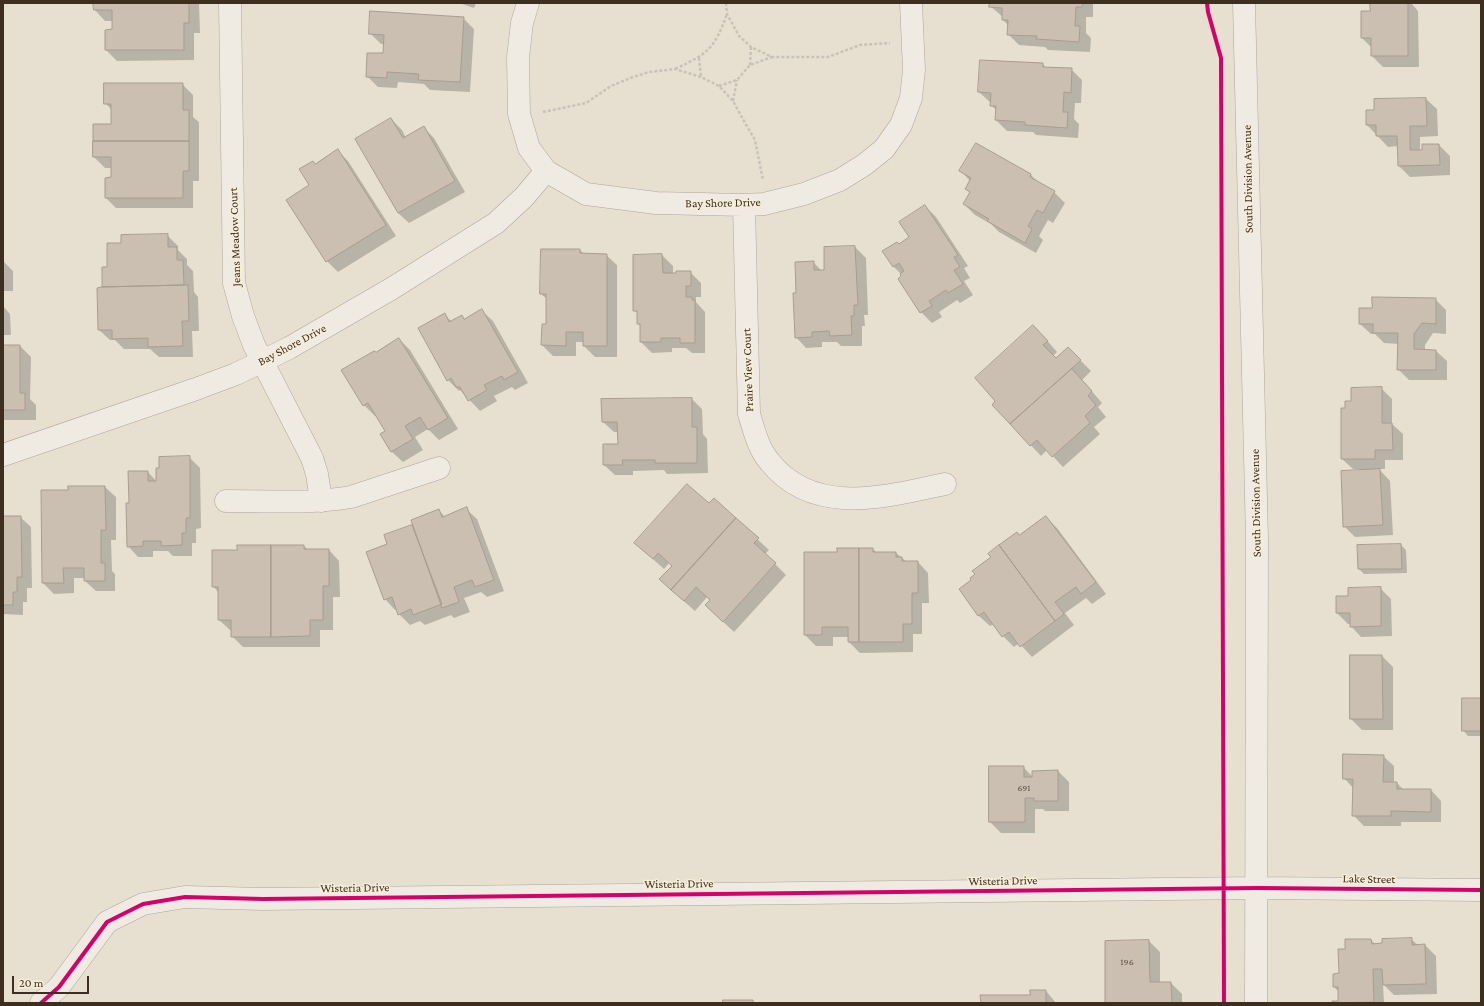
<!DOCTYPE html>
<style>
body{margin:0}
#map{position:relative;width:1484px;height:1006px;overflow:hidden;background:#e7e0d1;font-family:"Crimson Pro",serif}
canvas{display:block}
.frame{position:absolute;inset:0;border:4px solid #3d2e20;pointer-events:none}
.scale{position:absolute;left:12px;top:976px;width:77px;height:18px;box-sizing:border-box;border:2px solid #3d2e20;border-top:0;padding-left:5px;font-size:12px;line-height:14px;white-space:nowrap;color:#3d2e20;-webkit-text-stroke:3px #f7eed8;paint-order:stroke}
</style>
<div id="map">
<canvas width="1484" height="1006"></canvas>
<div class="frame"></div>
<div class="scale">20 m</div>
</div>
<script>
const c = document.querySelector('canvas').getContext('2d');
c.lineJoin = 'round';
function fill(path, color) {
  c.fillStyle = color;
  c.fill(path, 'evenodd');
}
function strokePath(path, color, width, dash) {
  c.strokeStyle = color;
  c.lineWidth = width;
  c.lineCap = dash ? 'butt' : 'round';
  c.setLineDash(dash || []);
  c.stroke(path);
}
function drawText(font, color, halo, rows, align = 'center') {
  c.font = font + ' "Crimson Pro",serif';
  c.lineWidth = 3;
  c.setLineDash([]);
  c.textBaseline = 'middle';
  c.strokeStyle = halo;
  c.fillStyle = color;
  for (const [text, x, y, turn = 0] of rows) {
    c.save();
    c.translate(x, y);
    c.rotate((+turn || 0) * Math.PI / 180);
    c.textAlign = isNaN(turn) ? turn : align;
    if (halo) c.strokeText(text, 0, 0);
    c.fillText(text, 0, 0);
    c.restore();
  }
}
fill(new Path2D(`
 M94,3H199L200,33H194V60L117,61L106,50V31L113,30V21H105L95,10Z
 M459,3H476L474,8Z
 M991,3H1093V17H1086V33L1091,38L1090,52L1048,50L1045,47L1019,45L1008,34V25L1003,20V17L990,6Z
 M1371,3H1411L1418,11L1419,67H1383L1372,56V48L1362,38V12H1371Z
 M463,18L474,29L470,92L430,90L424,84L398,82L397,88L378,87L367,76L384,55V44H381L370,33Z
 M981,61L1043,64L1046,68L1071,69L1082,80L1081,103H1075L1074,119L1079,124L1078,138L1036,135L1033,132L1007,131L996,120L997,111L991,105V103L979,92Z
 M182,84L193,95V117L199,122V181H193V208H116L106,198L112,178V168H105L94,157L112,125V110L105,103Z
 M1426,99L1437,109L1438,136L1420,137V151L1439,145L1450,156V175L1410,177L1399,166L1398,146L1388,147L1367,125V111H1375Z
 M391,119L402,130L406,138L424,128L434,138L465,192L409,223L398,213Z
 M337,150L348,161L396,236L338,272L327,261L311,185L315,164Z
 M961,171L1031,175L1040,184L1054,192L1065,203L1053,223L1048,220L1039,236L1043,240L1036,253L999,232L991,224L975,215L964,204L970,193L966,188L970,181Z
 M925,206L936,217L968,266L964,268L970,278L964,281L973,295L960,303L957,300L939,312L942,317L932,323L921,312L902,275L893,266L899,245L911,238Z
 M167,235L178,246V250L187,259V265L193,271L194,292L198,297L199,331H192L193,357H159L150,349H124L115,340H110L99,330L103,287L108,268L122,244Z
 M855,247L866,258L868,315H864L865,326H862V346H841L837,342H822V347L806,348L796,337L797,294L813,262L822,271H825Z
 M580,250L584,254L606,255L617,265V357H595L584,346V342H576V356H553L542,345L547,325V299L541,294Z
 M662,255L673,266V274L690,272L701,283V297H696V302L705,312V353H692L686,348H672V352L652,353L641,342V326L638,324V314L634,310Z
 M3,261L13,271V291H3Z
 M1435,299L1446,310V334L1433,333L1425,345V350L1436,351L1447,361V380H1409L1398,369L1399,344L1384,343L1375,334H1371L1360,324L1373,309Z
 M3,306L10,314L11,335H3Z
 M482,311L493,321L528,383L515,390L512,387L494,396L497,401L480,411L460,390L459,391L448,380L444,314L452,322L465,320Z
 M1044,337L1057,352L1053,356L1056,359L1068,348L1091,371L1082,380L1102,403L1098,407L1106,417L1094,427L1100,434L1063,467L1047,450L1041,456L993,405Z
 M399,339L410,350L458,429L439,440L428,429L415,437L423,450L403,462L392,452L382,434L386,431L376,415L375,416L364,405L376,353Z
 M3,346H20L31,357L30,399L36,405V420H3Z
 M1381,388L1392,399V424L1403,434V460H1385V469H1379L1390,481L1393,535L1355,537L1344,526L1360,469H1353L1342,459L1346,409L1352,402Z
 M692,399L702,409L703,434L707,439L708,473L667,474L664,470L633,471V475H615L604,465L619,445L618,432H614L603,422Z
 M189,457L200,468L201,528L196,529V543H192V556H173L168,551H153V557H138L128,546L130,504L148,472L157,482Z
 M105,487L116,497V540H111L112,571L115,574V591H96L85,581V578H74V593L54,594L43,583L69,491Z
 M714,499L769,550L765,554L786,575L734,632L717,616L711,600L707,597L695,611L671,590L673,566L669,563L664,569L646,553L709,505Z
 M466,509L477,519L504,591L487,597L481,592L464,598L470,612L454,618L451,615L425,625L420,621L410,625L399,614L397,609L395,610L385,599L388,545L385,536L413,525L439,510L445,517Z
 M3,517H20L31,527L32,588H27V602H23V615L3,614Z
 M1046,517L1057,528L1106,594L1092,604L1086,598L1065,613L1074,625L1032,657L1019,643L1014,647L1003,636L994,624L990,626L979,616L960,590L973,581L1020,536Z
 M1401,545L1406,550L1407,573L1364,574L1359,569Z
 M238,546H304L308,550H329L339,561L340,597H333V630H320V647H243L232,636V630H230L219,620V593L213,586L238,551Z
 M873,549L877,553H896L907,562H918L928,573L929,603H922V634H913V652L860,653L849,642V637H833V646H816L805,635L838,553Z
 M1380,588L1391,599L1392,636L1361,637L1351,626V624H1348L1337,613L1349,597Z
 M1382,656L1393,667V730H1362L1351,719Z
 M1481,699V736H1468L1463,730Z
 M1383,756L1394,766V783H1397L1404,790H1431L1441,801V822H1401V826H1364L1353,815V788L1344,778Z
 M990,767H1023L1033,777L1058,771L1069,782V811H1045L1043,809H1035V833H1001L990,822Z
 M1411,939L1418,945H1425L1436,956L1437,994L1394,995L1383,984L1384,1003H1333V1002H1339V992L1334,987V975L1340,974L1346,950L1371,940L1376,945Z
 M1149,941L1160,952V983H1171L1182,994V1003H1106Z
 M1046,991L1056,1003H982L1031,996Z`), '#0003');
const building = new Path2D(`
 M93,3H189V23H184V50H105V30L112,29V10H94Z
 M990,3H1083L1082,7H1076L1075,26H1080L1079,42L1036,39L1037,36L1007,35L1008,20H1002V8L989,7Z
 M1370,3H1408V56H1371V38H1361V11H1370Z
 M370,11L464,17L460,82L418,80L419,74L387,72V78L366,77L367,53H383L384,35L369,34Z
 M980,60L1043,63V67L1072,68L1071,93L1064,92L1063,112H1068L1067,128L1025,125V122L995,120L996,106H990L991,93L978,92Z
 M104,83H183V110H189V141H93V124H111V104H104Z
 M1426,98L1427,126H1410V150H1422V144H1439L1440,165L1398,166L1397,136H1376V125H1366V110H1374V99Z
 M391,118L403,138L424,126L455,181L398,213L355,139Z
 M93,141H189V171H183V198H105V178L111,177V157H93Z
 M976,143L1031,174L1030,177L1055,191L1043,213L1037,210L1028,226L1032,229L1025,243L987,221L989,219L963,204L970,192L965,189L971,178L959,171Z
 M338,149L386,225L326,262L286,200L309,185L299,169L313,161L315,164Z
 M925,205L958,255L954,257L960,267L954,270L963,284L948,293L946,290L929,301L932,306L920,313L898,279L901,276L900,274L904,271L899,263L893,267L882,251L897,242L899,244L909,237L899,222Z
 M168,234V247H177V260H183L184,285L102,287V267H107V243H121V235Z
 M855,246L858,305H854V316H851L852,335L830,336L829,331L812,332V337L795,338L793,293H796L795,262L814,261V270H824V247Z
 M541,249H580V253L607,254V346H583V332H566V346L541,345L542,324H546V294H540Z
 M662,254L663,273H676V271H691V286H686V297H692V300H695V343H680V338H661V342H640V324H637V311H633V255Z
 M184,285H188L189,321H182L183,346L148,347V338L112,339V330H98L97,288L102,287Z
 M1372,297L1436,298V324L1422,323L1414,334V349L1436,350V370H1397L1398,333H1373V324H1359V308H1372Z
 M482,309L518,372L504,380L502,376L484,385L487,390L468,401L460,387H456L451,378L447,381L418,328L445,313L449,322L462,315L464,319Z
 M1033,325L1048,341L1043,345L1056,358L1068,347L1081,360L1010,424L992,405L995,401L975,378Z
 M399,338L448,418L428,430L420,417L405,426L413,439L391,452L380,434L385,431L368,403L363,406L341,370L374,351L376,352Z
 M3,345H20V393H25V410H3Z
 M1072,369L1092,391L1088,396L1096,405L1085,416L1090,423L1052,457L1037,440L1030,446L1010,424Z
 M1382,387V423H1392L1393,450H1375V459H1341V408H1345V401H1351V388Z
 M692,398V427H697V463H655V460H622L623,465H603V444H618L617,422H602L601,399Z
 M190,456V518H186V533H182V545L161,546V541H143V546L127,547L126,503H129L128,471H148V481H156V468H159V457Z
 M1380,469L1383,525L1343,527L1341,471Z
 M687,484L709,503L714,498L736,518L671,590L659,579L672,566L658,553L653,559L634,543Z
 M68,486H105L106,530H101V563H105V581H84V568H63L64,583H42L41,490H68Z
 M467,507L494,580L475,587L472,580L454,587L459,602L442,608L411,520L439,509L442,517Z
 M3,516H21L22,577H17V592H13V605H3Z
 M1046,516L1096,582L1081,594L1076,587L1055,602L1064,614L1055,621L999,545L1017,532L1019,535Z
 M736,518L759,538L754,543L776,563L723,622L705,605L710,600L696,587L684,601L671,590Z
 M412,525L442,604L413,615L411,609L398,615L392,597L384,600L366,552L387,544L384,535Z
 M1401,544L1402,569H1358L1357,545Z
 M237,545H271V637H231V620H218V587H212V550H237Z
 M271,545H304V549H329V586H323V620H310V636L271,637Z
 M999,545L1055,621L1020,647L1009,632L1002,637L984,612L978,616L959,589L971,580L970,578L975,574L972,571L991,557L988,554Z
 M837,548H859V642H848V627H822V635H804V552H837Z
 M859,548H873V552H896V557H902V561H918V593H912V624H903V642H859Z
 M1381,587V626L1350,627V613H1336V596H1348V588Z
 M1350,655H1382L1383,719H1350Z
 M1462,698H1481V731H1462Z
 M1343,754L1384,755L1383,782H1397V789H1431V812L1391,811V816H1352L1353,779H1343Z
 M989,766H1024V777H1032V771L1058,770V801H1034V798H1025V822H989Z
 M1412,938V945L1425,944L1426,984L1383,985L1382,969H1373L1374,1002L1332,1003V1001H1338V987H1333V974L1339,973L1338,949H1345V939H1371L1372,944L1382,943V939Z
 M1149,940L1150,982H1171L1172,1003H1105V941Z
 M1030,990H1046V1003H981L980,995H1030Z
 M723,1000H753V1003H723Z`);
fill(building, '#cbbfb2');
strokePath(building, '#a89c90', 1);
const minor = new Path2D(`
 M230,3L234,283L243,316L254,345L312,458L317,474L321,501
 M528,3L522,23L518,57L519,114L529,148L546,171L586,194L656,203L744,205L764,204L804,194L840,180L864,165L884,149L901,125L911,98L914,70L911,3
 M1244,3L1257,539L1256,1003
 M744,205L749,414C754,430 758,448 769,461C813,517 885,497 945,484
 M3,455L196,389L236,374L289,348L391,289L496,223L524,197L546,171
 M226,501C267,501 310,504 351,497L439,468
 M41,1003L59,987L107,922L143,904L185,897L263,899L1257,888L1481,890`);
strokePath(minor, '#ada599', 23);
strokePath(new Path2D(`
 M726,3L727,14L739,36L751,47L772,57H828L860,45L890,43
 M699,58L701,77
 M750,65L751,47
 M675,69C709,53 714,49 727,14
 M719,86L737,80L750,65L772,57
 M733,101L737,80
 M543,112L586,103L611,86L633,77L649,72L675,69L701,77L719,86L733,101L745,123L755,140L763,180`), '#c8c2b9', 2.5, [3, 2]);
strokePath(minor, '#efebe3', 22);
strokePath(new Path2D(`
 M1207,3L1208,12L1221,58L1224,1003
 M41,1003L59,987L107,922L143,904L185,897L263,899L1257,888L1481,890`), '#d6006c', 4);
drawText('10px', '#605244', null, [
 ["691",1024,788],
 ["196",1127,962]
]);
drawText('12px', '#3d2e20', '#f7eed8', [
 ["South Division Avenue",1248,179,-91],
 ["Bay Shore Drive",723,203,-1],
 ["Jeans Meadow Court",235,237,-92],
 ["Bay Shore Drive",292,345,-28],
 ["Praire View Court",748,370,-92],
 ["South Division Avenue",1256,503,-91],
 ["Lake Street",1369,879,1],
 ["Wisteria Drive",1003,881,-1],
 ["Wisteria Drive",679,884,-1],
 ["Wisteria Drive",355,888,-1]
]);
</script>
